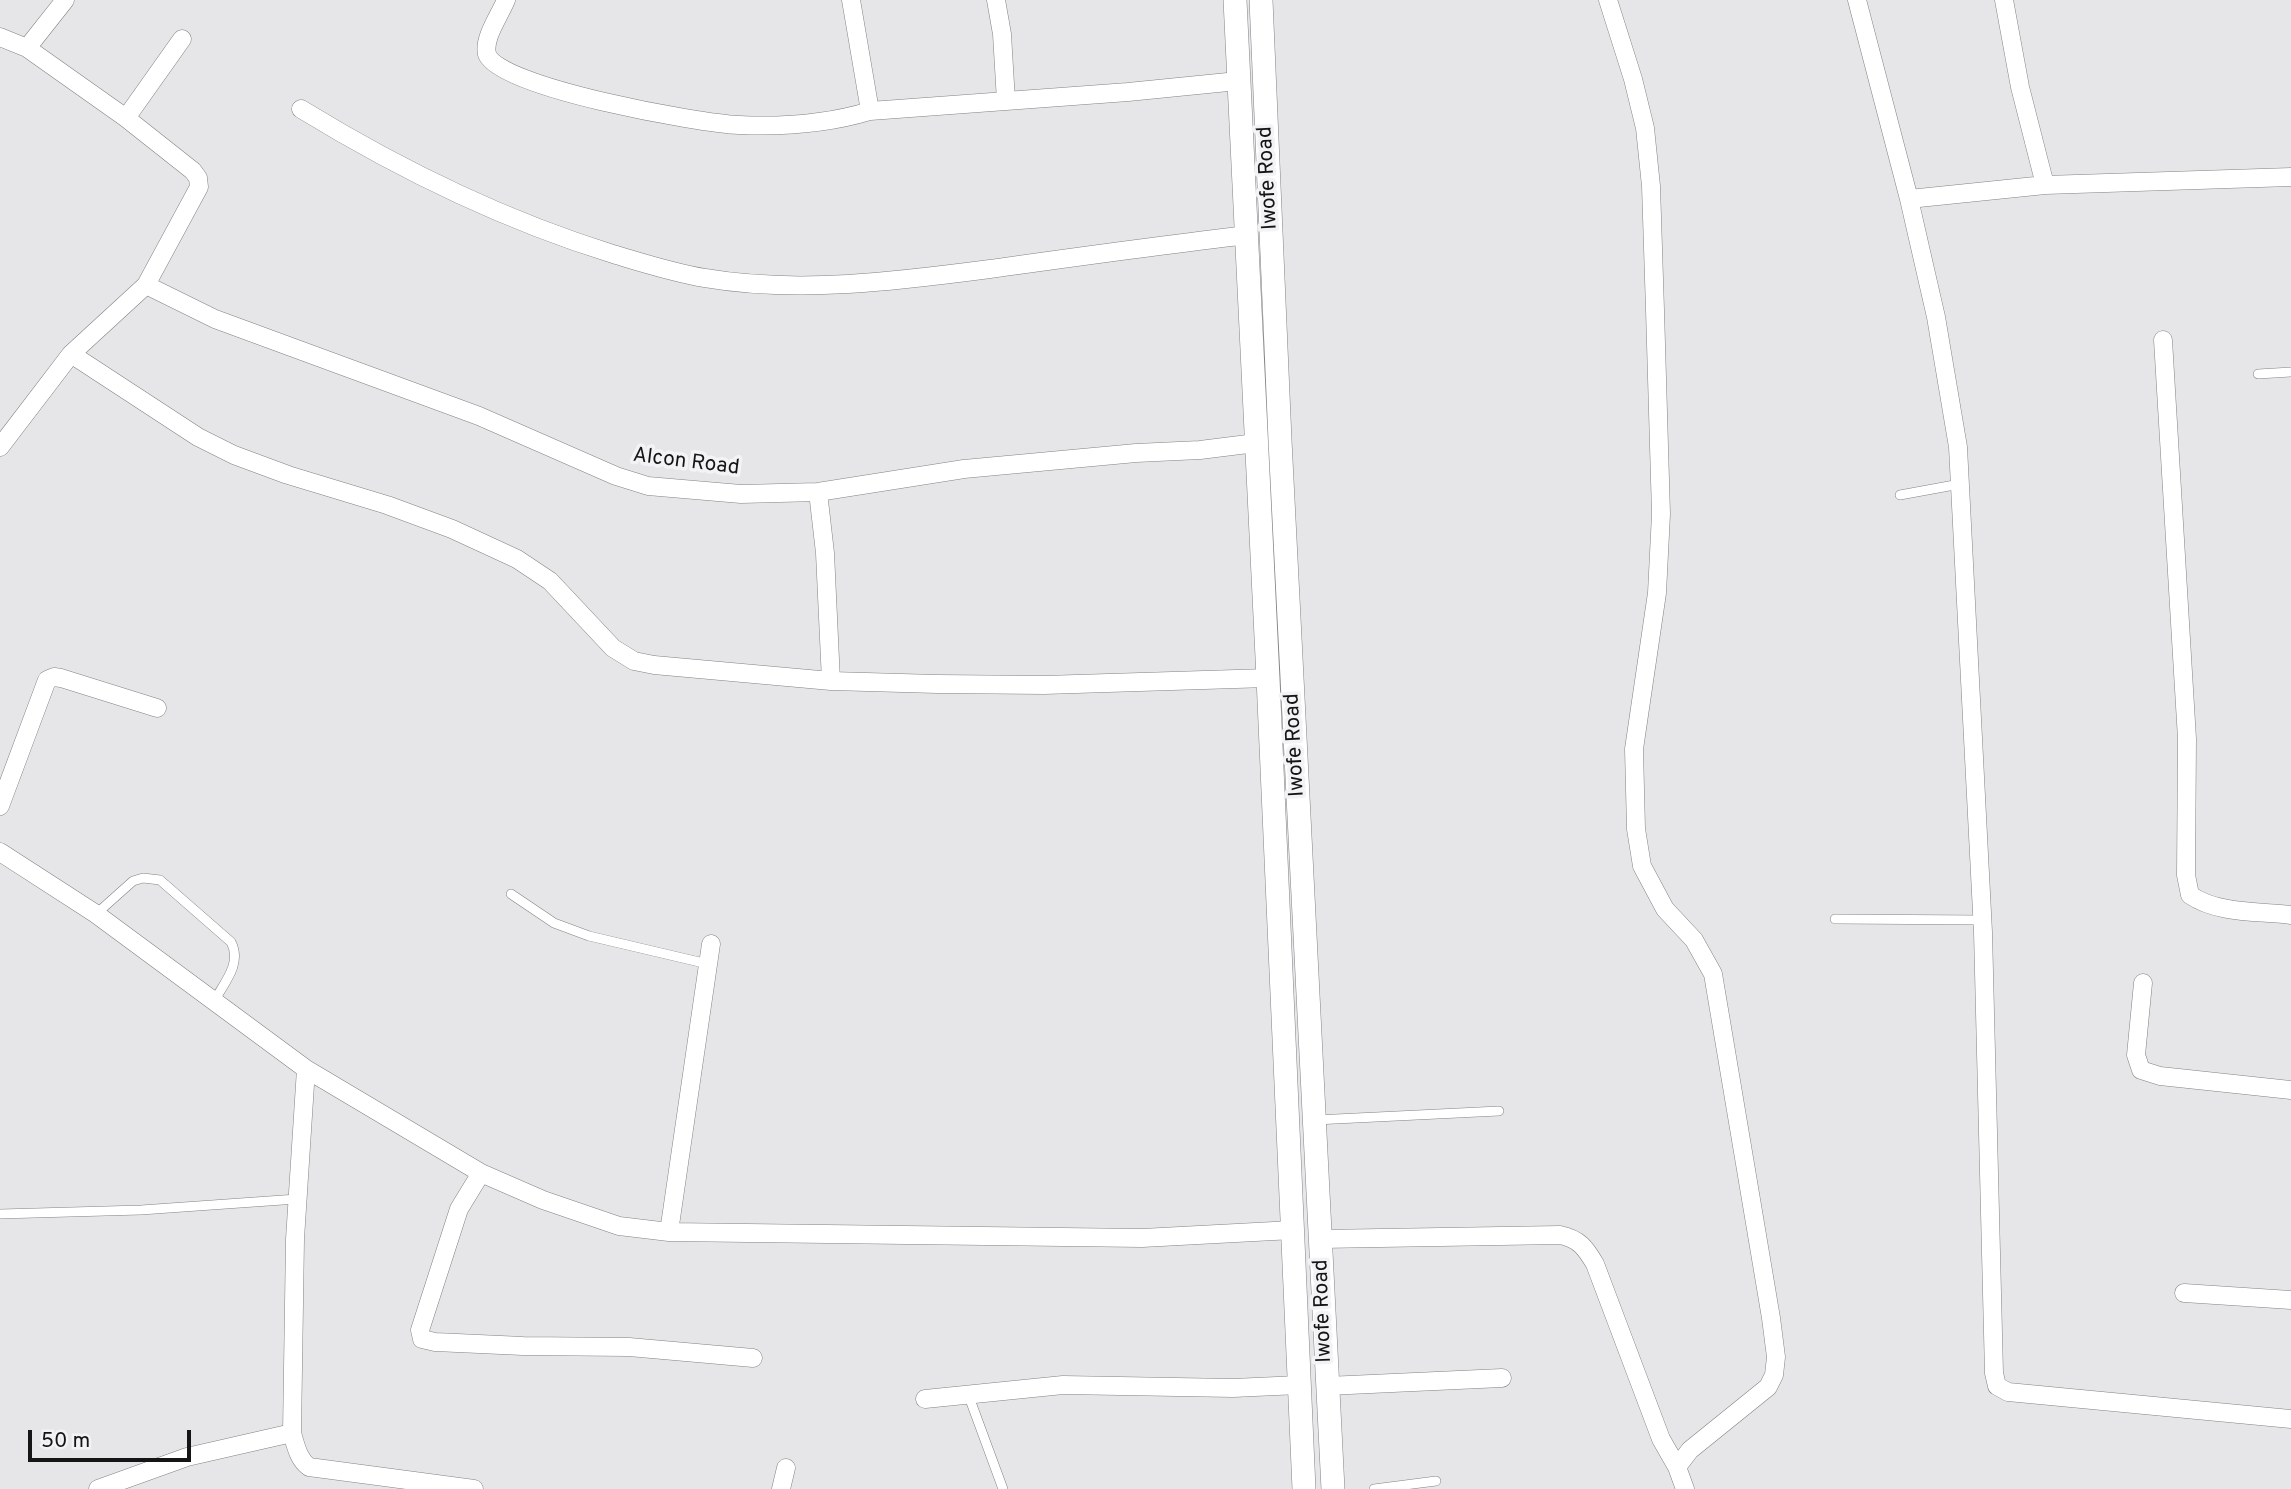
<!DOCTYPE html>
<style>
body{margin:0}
#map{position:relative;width:2291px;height:1489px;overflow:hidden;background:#e6e6e9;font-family:Overpass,sans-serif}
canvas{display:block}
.scale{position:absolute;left:28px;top:1430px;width:163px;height:32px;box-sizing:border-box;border:4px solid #151516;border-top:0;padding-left:9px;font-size:21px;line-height:24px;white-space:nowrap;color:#151516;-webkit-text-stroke:5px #f3f3f6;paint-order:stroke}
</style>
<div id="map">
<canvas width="2291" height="1489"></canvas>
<div class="scale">50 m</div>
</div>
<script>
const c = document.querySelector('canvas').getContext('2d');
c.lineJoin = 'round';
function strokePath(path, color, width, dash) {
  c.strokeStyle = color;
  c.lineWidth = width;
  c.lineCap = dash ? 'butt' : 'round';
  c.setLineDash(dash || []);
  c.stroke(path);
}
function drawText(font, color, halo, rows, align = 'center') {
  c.font = font + ' Overpass,sans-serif';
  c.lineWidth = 7;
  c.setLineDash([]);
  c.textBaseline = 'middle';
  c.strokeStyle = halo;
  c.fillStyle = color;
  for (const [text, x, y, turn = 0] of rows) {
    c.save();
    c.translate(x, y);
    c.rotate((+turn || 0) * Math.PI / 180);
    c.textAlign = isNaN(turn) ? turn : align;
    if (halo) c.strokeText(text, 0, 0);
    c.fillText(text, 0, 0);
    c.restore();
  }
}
const service = new Path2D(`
 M2258,374L2291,372
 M1900,495L1960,484
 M511,894L554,923L589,936L708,964
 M96,914L133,881L143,878L160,880L231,942C242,963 225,982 214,1001
 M1835,919L1982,920
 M1315,1120L1499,1111
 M0,1214L141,1210L297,1199
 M968,1394L1003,1489
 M1374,1489L1436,1481`);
const minor = new Path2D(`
 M506,0C500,15 483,38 487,54C496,87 702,124 739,125C783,127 827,124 870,111L1128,92L1238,81
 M851,0L870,111
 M996,0L1002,34L1006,101
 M1608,0L1633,79L1645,128L1651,186L1655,310L1661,514L1657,593L1634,749L1636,829L1642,866L1665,909L1694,940L1713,974L1771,1318L1776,1357L1774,1375L1768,1387L1690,1450L1677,1467
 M1857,0L1909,199L1936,317L1958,447L1983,932L1994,1373L1997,1386L2008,1392L2291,1419
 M2004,0L2020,87L2045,185
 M0,37L27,48L126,118L193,171L198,178L199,187L146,285L71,354L0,447
 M27,48L65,0
 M301,109C399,169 503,220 613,254C643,263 674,273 705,278C798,294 898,281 990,269C1076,257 1161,245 1248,235
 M126,118L182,39
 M1909,199L2045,185L2291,177
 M146,285L215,319L479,416L616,476L648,486L741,494L818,492L964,469L1136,453L1200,450L1256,443
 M2163,340L2187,739L2186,875L2190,895C2218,914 2258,911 2291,915
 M71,354L198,437L234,455L288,475L387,505L452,529L517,559L550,581L613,648L634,661L654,665L831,681L937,684L1044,685L1268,678
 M818,492L825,553L831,681
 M0,806L47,680L54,677L61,678L157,708
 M0,852L96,914L306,1069L481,1173L543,1200L619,1226L669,1232L1142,1238L1293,1230
 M2143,983L2136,1055L2141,1070L2160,1076L2291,1090
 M306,1069L295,1239L292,1433C296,1446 298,1459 309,1467L474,1489
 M481,1173L459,1209L420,1330L422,1339L435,1342L523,1346L629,1347L753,1358
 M669,1232L711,944
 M1321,1239L1560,1235C1579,1239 1585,1247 1595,1264L1661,1439L1677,1467L1685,1489
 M2184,1293L2291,1300
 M1327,1386L1502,1378
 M925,1399L1063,1385L1233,1388L1299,1385
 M98,1489L187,1457L292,1433
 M781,1489L786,1468`);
const tertiary = new Path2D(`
 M1235,0L1268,678L1304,1489
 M1261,0L1280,440L1333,1489`);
strokePath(service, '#828285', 10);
strokePath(minor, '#828285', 19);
strokePath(tertiary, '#828285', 24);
strokePath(service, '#fff', 9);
strokePath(minor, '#fff', 18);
strokePath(tertiary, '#fff', 23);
drawText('21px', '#151516', '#f3f3f6', [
 ["Iwofe Road",1269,178,-93],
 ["Alcon Road",686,463,7],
 ["Iwofe Road",1296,745,-93],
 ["Iwofe Road",1324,1311,-92]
]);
</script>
